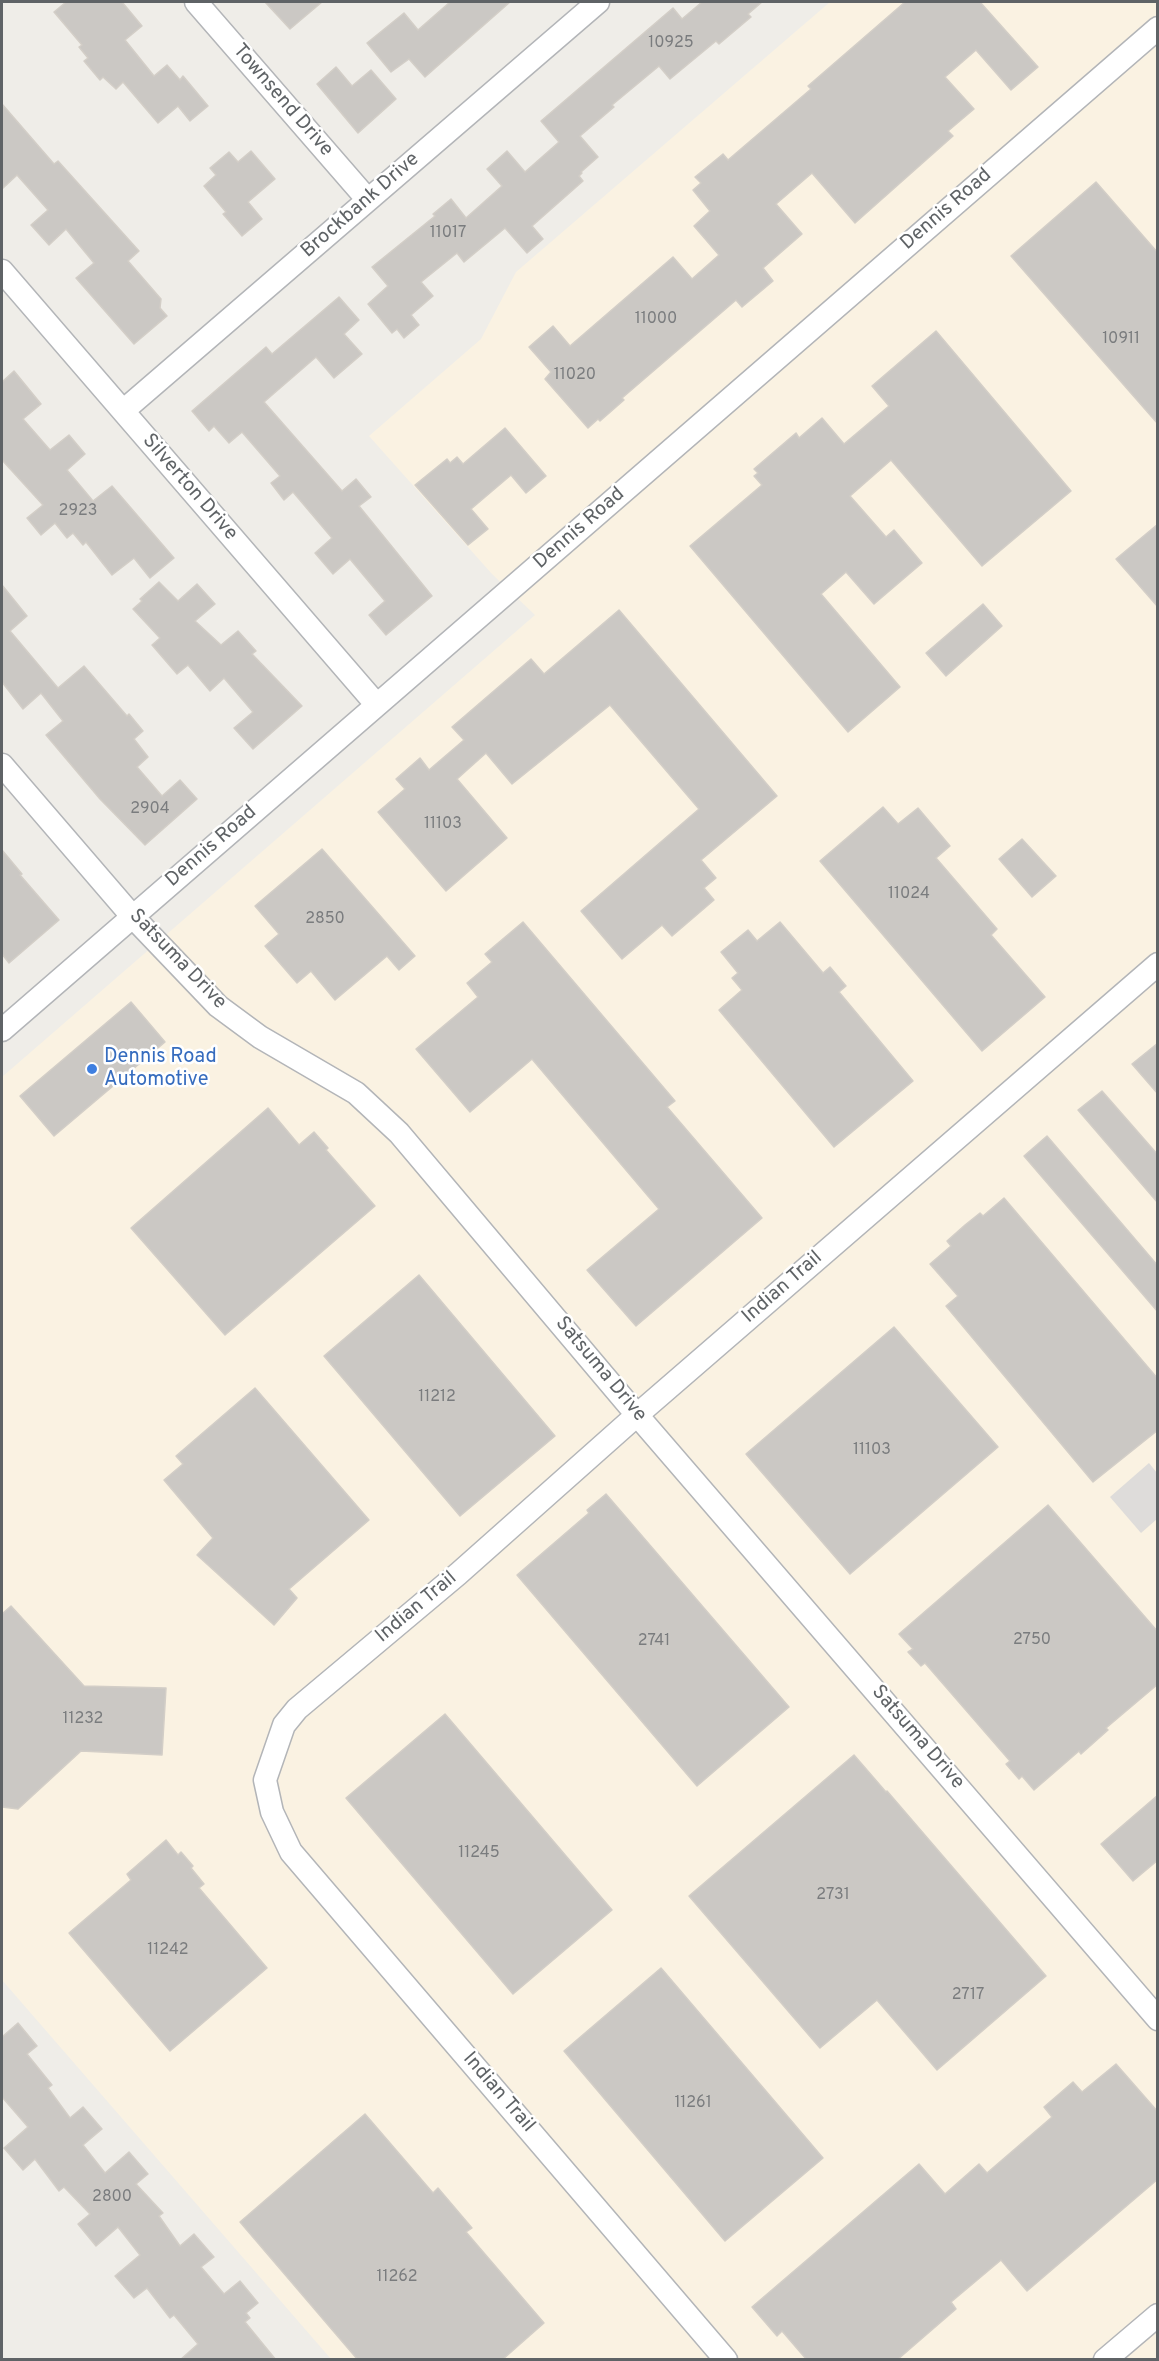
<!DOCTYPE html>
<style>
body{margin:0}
#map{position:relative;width:1159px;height:2361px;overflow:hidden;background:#efede8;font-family:Overpass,sans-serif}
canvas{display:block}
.frame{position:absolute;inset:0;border:3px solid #5f6366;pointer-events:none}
</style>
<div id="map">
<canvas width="1159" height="2361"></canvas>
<div class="frame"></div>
</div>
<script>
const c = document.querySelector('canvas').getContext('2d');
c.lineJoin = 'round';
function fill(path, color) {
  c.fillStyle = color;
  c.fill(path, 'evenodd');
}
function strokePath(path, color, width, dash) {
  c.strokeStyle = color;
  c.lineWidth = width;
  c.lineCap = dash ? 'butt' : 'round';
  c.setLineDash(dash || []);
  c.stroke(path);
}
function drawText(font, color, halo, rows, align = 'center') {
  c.font = font + ' Overpass,sans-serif';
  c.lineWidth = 5;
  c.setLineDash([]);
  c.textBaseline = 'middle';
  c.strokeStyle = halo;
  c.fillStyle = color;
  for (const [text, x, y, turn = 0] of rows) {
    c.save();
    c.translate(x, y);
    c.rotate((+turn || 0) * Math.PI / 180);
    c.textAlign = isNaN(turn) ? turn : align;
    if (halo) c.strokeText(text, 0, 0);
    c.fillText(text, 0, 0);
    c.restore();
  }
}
fill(new Path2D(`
 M830,2H1157V2359H331L2,1980V1077L535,615L492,574L369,436L481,339L516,272Z`), '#faf2e2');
fill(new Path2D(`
 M1149,1463L1157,1473V1519L1141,1533L1110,1497Z`), '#dedcda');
const building = new Path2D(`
 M66,2H122L142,26L125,40L154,76L167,65L180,80L183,76L208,106L190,121L178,106L158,123L123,82L116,89L103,77L100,80L84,61L88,58L79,47L82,45L54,12Z
 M265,2H322L290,29Z
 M450,2H510L425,77L409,59L391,72L367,43L404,13L418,30Z
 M702,2H762L748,14L751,17L719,44L716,41L670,79L659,66L612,105L614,107L580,136L598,157L581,172L582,173L579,176L583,181L532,226L543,239L527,253L505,228L464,262L457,253L421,282L433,296L411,315L419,325L404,338L397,329L392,333L368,304L388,286L372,267L435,216L433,214L451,199L466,218L502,186L487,169L507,151L525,172L559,142L541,121L673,8L682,19Z
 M905,2H980L1038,67L1011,90L976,50L945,77L974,109L948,131L953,136L855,223L812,173L776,204L802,234L763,268L773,281L742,307L736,300L622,398L624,400L600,421L598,419L588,428L545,379L551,372L529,347L553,326L570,346L673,257L692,279L719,255L694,226L710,211L693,190L701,183L695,177L723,154L728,160L811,89L808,86Z
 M336,67L352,86L371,70L396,99L358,133L317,84Z
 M2,104L54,164L58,161L139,251L128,261L161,299L160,308L167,316L134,344L76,278L94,263L66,229L49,245L31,225L48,210L17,175L2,189Z
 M251,151L275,179L248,202L262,219L242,236L223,214L226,212L204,186L216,175L210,168L229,152L238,162Z
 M1096,182L1158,253V424L1011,256Z
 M339,297L359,320L344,334L362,354L334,378L316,357L264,402L342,491L356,479L371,497L359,506L432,596L386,635L369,615L385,601L350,559L333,574L315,553L332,538L293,492L284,500L271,483L280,476L242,432L229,443L214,426L209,431L192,411L266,347L272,354Z
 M936,331L1071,491L982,566L891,460L850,496L886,537L894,530L922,563L874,604L846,572L821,594L900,687L848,732L690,546L762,485L754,476L758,473L754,469L796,433L799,438L822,418L844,444L889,406L872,386Z
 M14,371L41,404L23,419L50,450L69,435L85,454L67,470L93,501L112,486L174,558L150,578L134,558L112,575L86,542L83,545L73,533L67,538L55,523L41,535L27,518L43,505L2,460V382Z
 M505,428L546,476L526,493L511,475L471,509L488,529L468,545L415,485L447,459L450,463L457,457L463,464Z
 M1158,524V607L1116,559Z
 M159,582L178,601L197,584L215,604L195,621L221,645L238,631L256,651L252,654L302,706L253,749L234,728L253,712L224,678L210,691L188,665L177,674L152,645L160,638L133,609L142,601L140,599Z
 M2,585L27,616L10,631L58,688L84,666L127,716L129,714L143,731L134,739L148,757L137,767L162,796L180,780L197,799L145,845L100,799L46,735L63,721L41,693L23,709L2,682Z
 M983,604L1002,626L946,676L926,653Z
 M619,610L777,796L701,860L716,878L704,888L714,900L672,936L662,925L622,959L581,911L699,809L610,705L512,784L486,753L457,779L507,838L446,891L378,812L405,789L396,779L420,758L429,770L464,740L452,727L531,659L544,674Z
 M883,807L898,824L918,808L950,846L936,858L997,929L991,935L1045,997L982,1051L820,861Z
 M1022,839L1056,876L1032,897L999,859Z
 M322,849L415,956L399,970L387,956L335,1000L311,971L297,983L265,946L279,934L255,906Z
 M2,850L22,874L20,875L59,920L9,963L2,954Z
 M523,922L675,1101L667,1107L762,1218L636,1326L587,1270L659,1209L532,1059L470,1112L416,1049L478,997L467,983L492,962L485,954Z
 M780,922L823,973L830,967L846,986L839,992L913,1081L834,1147L719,1010L742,990L732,978L738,973L721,952L748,930L757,941Z
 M131,1002L165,1042L54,1136L20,1096Z
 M1158,1043V1094L1132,1064Z
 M1102,1091L1158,1155V1203L1078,1110Z
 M268,1108L299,1145L314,1132L328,1148L326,1150L375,1206L225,1335L131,1228Z
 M1047,1136L1158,1266V1312L1024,1156Z
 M1004,1198L1158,1379V1430L1093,1482L946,1306L958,1296L930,1264L951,1246L947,1241L965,1225L980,1213L983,1216Z
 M419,1275L555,1436L460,1516L324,1356Z
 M894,1327L998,1447L850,1574L746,1454Z
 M255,1388L369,1520L289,1589L297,1598L274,1625L197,1555L213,1538L164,1480L183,1464L176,1456Z
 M606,1494L789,1707L697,1786L517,1575L589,1513L587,1510Z
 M1048,1505L1158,1632V1684L1106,1728L1108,1730L1081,1754L1079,1751L1034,1790L1022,1776L1019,1779L1006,1764L1010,1761L925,1663L921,1666L908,1652L913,1649L899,1634Z
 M11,1606L84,1686L166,1688L162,1755L81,1751L18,1809L2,1807V1614Z
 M445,1714L612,1910L513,1994L346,1798Z
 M854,1755L886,1792L887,1791L1046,1976L937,2070L877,2000L820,2048L689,1896Z
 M1158,1795V1860L1133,1881L1101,1844Z
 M166,1840L178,1855L181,1852L193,1866L191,1868L204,1884L199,1888L267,1968L170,2051L69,1933L131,1880L127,1874Z
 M661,1968L823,2158L725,2241L564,2051Z
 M18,2023L37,2046L27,2054L52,2085L48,2088L70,2118L83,2107L102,2129L83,2145L105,2173L129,2152L148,2174L136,2184L163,2213L159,2216L180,2246L194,2234L214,2257L201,2267L224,2294L240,2281L258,2303L246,2313L250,2318L245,2322L276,2360H180L198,2344L174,2315L170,2318L147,2288L134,2298L115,2276L140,2255L118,2227L96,2246L78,2224L90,2214L64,2187L59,2191L35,2159L23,2170L4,2148L28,2127L2,2097V2037Z
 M1116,2064L1158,2112V2179L1027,2291L1001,2260L951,2302L956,2309L897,2360H807L782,2331L777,2336L752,2307L919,2164L945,2194L979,2164L987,2173L1052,2117L1044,2107L1073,2082L1082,2092Z
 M365,2114L433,2193L438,2188L472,2228L466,2232L544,2323L502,2360H358L240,2222Z`);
fill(building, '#cbc8c4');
strokePath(building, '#d3cec7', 1.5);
const minor = new Path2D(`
 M196,2L368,200
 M2,271L376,704
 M123,411L598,2
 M2,765L132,916L218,1006L260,1037L356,1093L399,1133L637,1415L1158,2019
 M2,1030L1158,28
 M726,2360L291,1852L272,1812L265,1780L284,1725L297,1709L458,1574L637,1415L1158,964
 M1105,2360L1158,2315`);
strokePath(minor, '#b3b5b8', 25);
strokePath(minor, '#fff', 22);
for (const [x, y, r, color] of [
 [92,1069,6,"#3f7fe0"]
]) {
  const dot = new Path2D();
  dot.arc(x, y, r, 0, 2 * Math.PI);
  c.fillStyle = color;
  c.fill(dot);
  strokePath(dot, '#fff', 2);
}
drawText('16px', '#7a7c7e', null, [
 ["10925",671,44],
 ["11017",448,234],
 ["11000",656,320],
 ["10911",1121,340],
 ["11020",575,376],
 ["2923",78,512],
 ["2904",150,810],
 ["11103",443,825],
 ["11024",909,895],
 ["2850",325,920],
 ["11212",437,1398],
 ["11103",872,1451],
 ["2750",1032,1641],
 ["2741",654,1642],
 ["11232",83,1720],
 ["11245",479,1854],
 ["2731",833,1896],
 ["11242",168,1951],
 ["2717",968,1996],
 ["11261",693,2104],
 ["2800",112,2198],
 ["11262",397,2278]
]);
drawText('20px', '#5f6366', '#fff', [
 ["Townsend Drive",282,101,49],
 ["Brockbank Drive",361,206,-41],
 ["Dennis Road",947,210,-41],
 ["Silverton Drive",189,488,49],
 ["Dennis Road",580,529,-41],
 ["Dennis Road",212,847,-41],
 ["Satsuma Drive",177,960,46],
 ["Indian Trail",783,1288,-41],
 ["Satsuma Drive",600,1370,50],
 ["Indian Trail",417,1608,-40],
 ["Satsuma Drive",917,1738,49],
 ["Indian Trail",498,2093,49]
]);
drawText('20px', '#366cbe', '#fff', [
 ["Dennis Road",104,1058],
 ["Automotive",104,1081]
], 'left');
</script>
